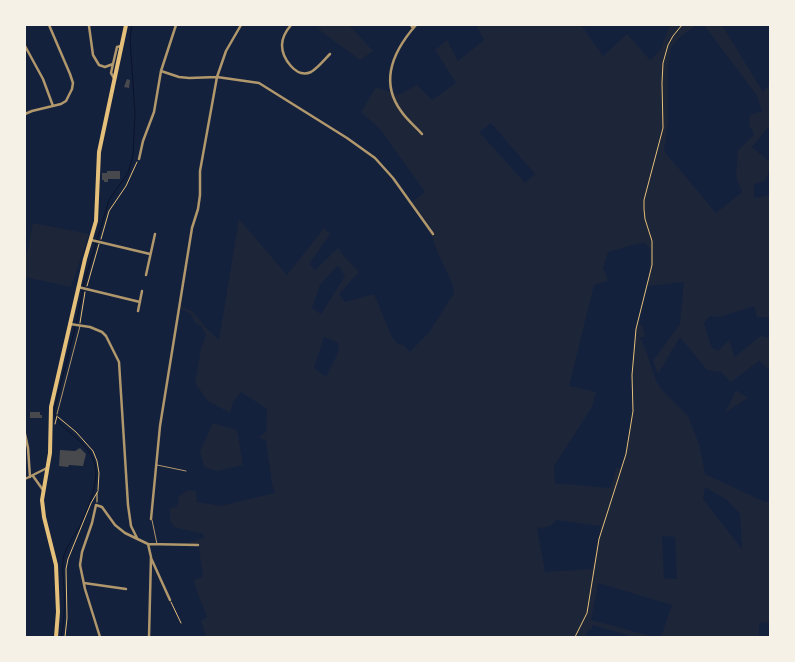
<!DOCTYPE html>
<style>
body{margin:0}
#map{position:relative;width:795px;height:662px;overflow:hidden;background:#14213d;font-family:Raleway,sans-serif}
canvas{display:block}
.frame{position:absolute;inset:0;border:26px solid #f6f1e7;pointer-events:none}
</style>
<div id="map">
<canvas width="795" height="662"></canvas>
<div class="frame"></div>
</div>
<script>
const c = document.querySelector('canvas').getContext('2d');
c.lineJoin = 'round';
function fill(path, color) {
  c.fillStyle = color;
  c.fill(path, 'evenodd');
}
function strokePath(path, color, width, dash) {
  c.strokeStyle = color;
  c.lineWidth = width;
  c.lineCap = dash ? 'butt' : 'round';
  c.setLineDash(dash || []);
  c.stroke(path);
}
fill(new Path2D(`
 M321,25H349L373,51L360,60L318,29Z
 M476,25H581L603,56L627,34L650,60L660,51L670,25H697L680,37L671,48L668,67V122L664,151L716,213L742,192L736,176L738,150L754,135L749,124L750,115L762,111L756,94L704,25H722L763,92L770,84V125L752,147L767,160L770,159V169L765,181L754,184V198L770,195V317H757L754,306L720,317L710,316L704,323L711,347L718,351L729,340L735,357L760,336L770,338V370L759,361L731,382L721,372L707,370L680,337L658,374L653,361L680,324L684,282L648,286L651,249L645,243C631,244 621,249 608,252L603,268L607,277V281L594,285L569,386L596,392L592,407L554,466L555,484H564L610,488L612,484L616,468L621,469L626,454L633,411L632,375L636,329L638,324L642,325L645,337H640L646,351L656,381L662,390L688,416L699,444L705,474L765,502L770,501V622L759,623V637H661L672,605L598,583L591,620L655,637H634L592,625V629L587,632L586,637H206L201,621L207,617L196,589L194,580L203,577L199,547L189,542L204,538L203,534L174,527L170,520V508L177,507L179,496L188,490L196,491L197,502L220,506L275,493L272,484L266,441L259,437L266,432L267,409L241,392L233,402L230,413L208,401L195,383L201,349L206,335L202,327L195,323L191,314L181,309V307L192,311L207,329L219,340L239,219L287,275L324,228L330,234L309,264L315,270L338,248L343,255L359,272L339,294L345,302L374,294L392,337L398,344L403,345L410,352L430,331L454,293L452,283L440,258L432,237L412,202L425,192L380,129L361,112L376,87L398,95L417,85L432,100L456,83L435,50L447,40L458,61L484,40ZM491,123L535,174L525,183L479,132ZM338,265L345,276L321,314L312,308L320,285ZM324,337L339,343L337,355L326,377L314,368ZM705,487L727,500L740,514L742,549L703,499ZM556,520L601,526L592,569L545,572L537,528C545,527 551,528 556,520ZM662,536L675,537L677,579L664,578Z
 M33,223L89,234L71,287L25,277V254H27Z
 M736,390L748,398L725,413Z
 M213,423L237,430L243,465L217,471L204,467L200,451Z`), '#1d2539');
strokePath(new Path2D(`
 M61,637C64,622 65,607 64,591C64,580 61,566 64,555C68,544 74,536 80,526C88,510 99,481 95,465C89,439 56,430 54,411L77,320L84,283L109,200L128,173L133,156L135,114L130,39L132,25`), '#0b132b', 1);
fill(new Path2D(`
 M127,79L130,80L129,88L124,87Z
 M107,171H120V179H108V182H104V180H102V173H107Z
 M30,412H40V415H42V418H30Z
 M80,448L86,454L83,466L69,465L68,467L59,466L60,450L75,451Z`), '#48494c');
strokePath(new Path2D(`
 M101,239L109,211L126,186L137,162
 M87,286L99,244
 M80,323L85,292
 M58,417L76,432L93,451L97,461L99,473L98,490
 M55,424L57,416
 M97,502V493
 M171,602L181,623
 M65,637L67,618L66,569L68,559L91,503L98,491
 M575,637L587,613L599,539L626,454L633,411L632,375L636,329L652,265V241L645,219L644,209V200L663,128L662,83L663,63L668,45L673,36L682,25`), '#e5c07b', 1);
strokePath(new Path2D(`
 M57,414L80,326
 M157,465L186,471
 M152,520L157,544`), '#b1986c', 1);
strokePath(new Path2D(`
 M291,25C286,31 282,37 282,45C282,58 296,79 311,72C318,68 324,60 330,54
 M411,25L413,28
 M416,25C394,50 379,81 401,111C407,120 415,126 422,134
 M89,26L93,55L99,65L105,67L113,64L117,47L121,46
 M25,46L43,79L53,106
 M113,64L111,73L114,78
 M161,71L179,77L189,78L217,77L259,83L347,138L375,158L393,178L433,234
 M25,114L32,111L61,104L66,101L72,89L73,83L70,74L49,25
 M139,159L143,141L154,112L161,71L176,25
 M91,240L150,254
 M146,275L155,234
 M78,287L140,302
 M138,311L142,291
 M70,324L90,327L102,332L106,336L119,362L128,505L131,526L137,538
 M25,434L28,448L30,477
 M33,476L43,490
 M25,479L47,468
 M151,519L160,426L192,228L198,209L200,195V171L217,77L226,51L241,25
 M148,544L151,557L149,637
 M151,558L170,600
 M84,583L126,589
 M100,637L85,589L80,565L82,552L92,523L96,505L102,507L115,525L125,533L148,544L198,545`), '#b1986c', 2.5);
strokePath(new Path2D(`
 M56,637L58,612L56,565L44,517L42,500L50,453L51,407L85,259L96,221L99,152L126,25`), '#e5c07b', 4);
</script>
